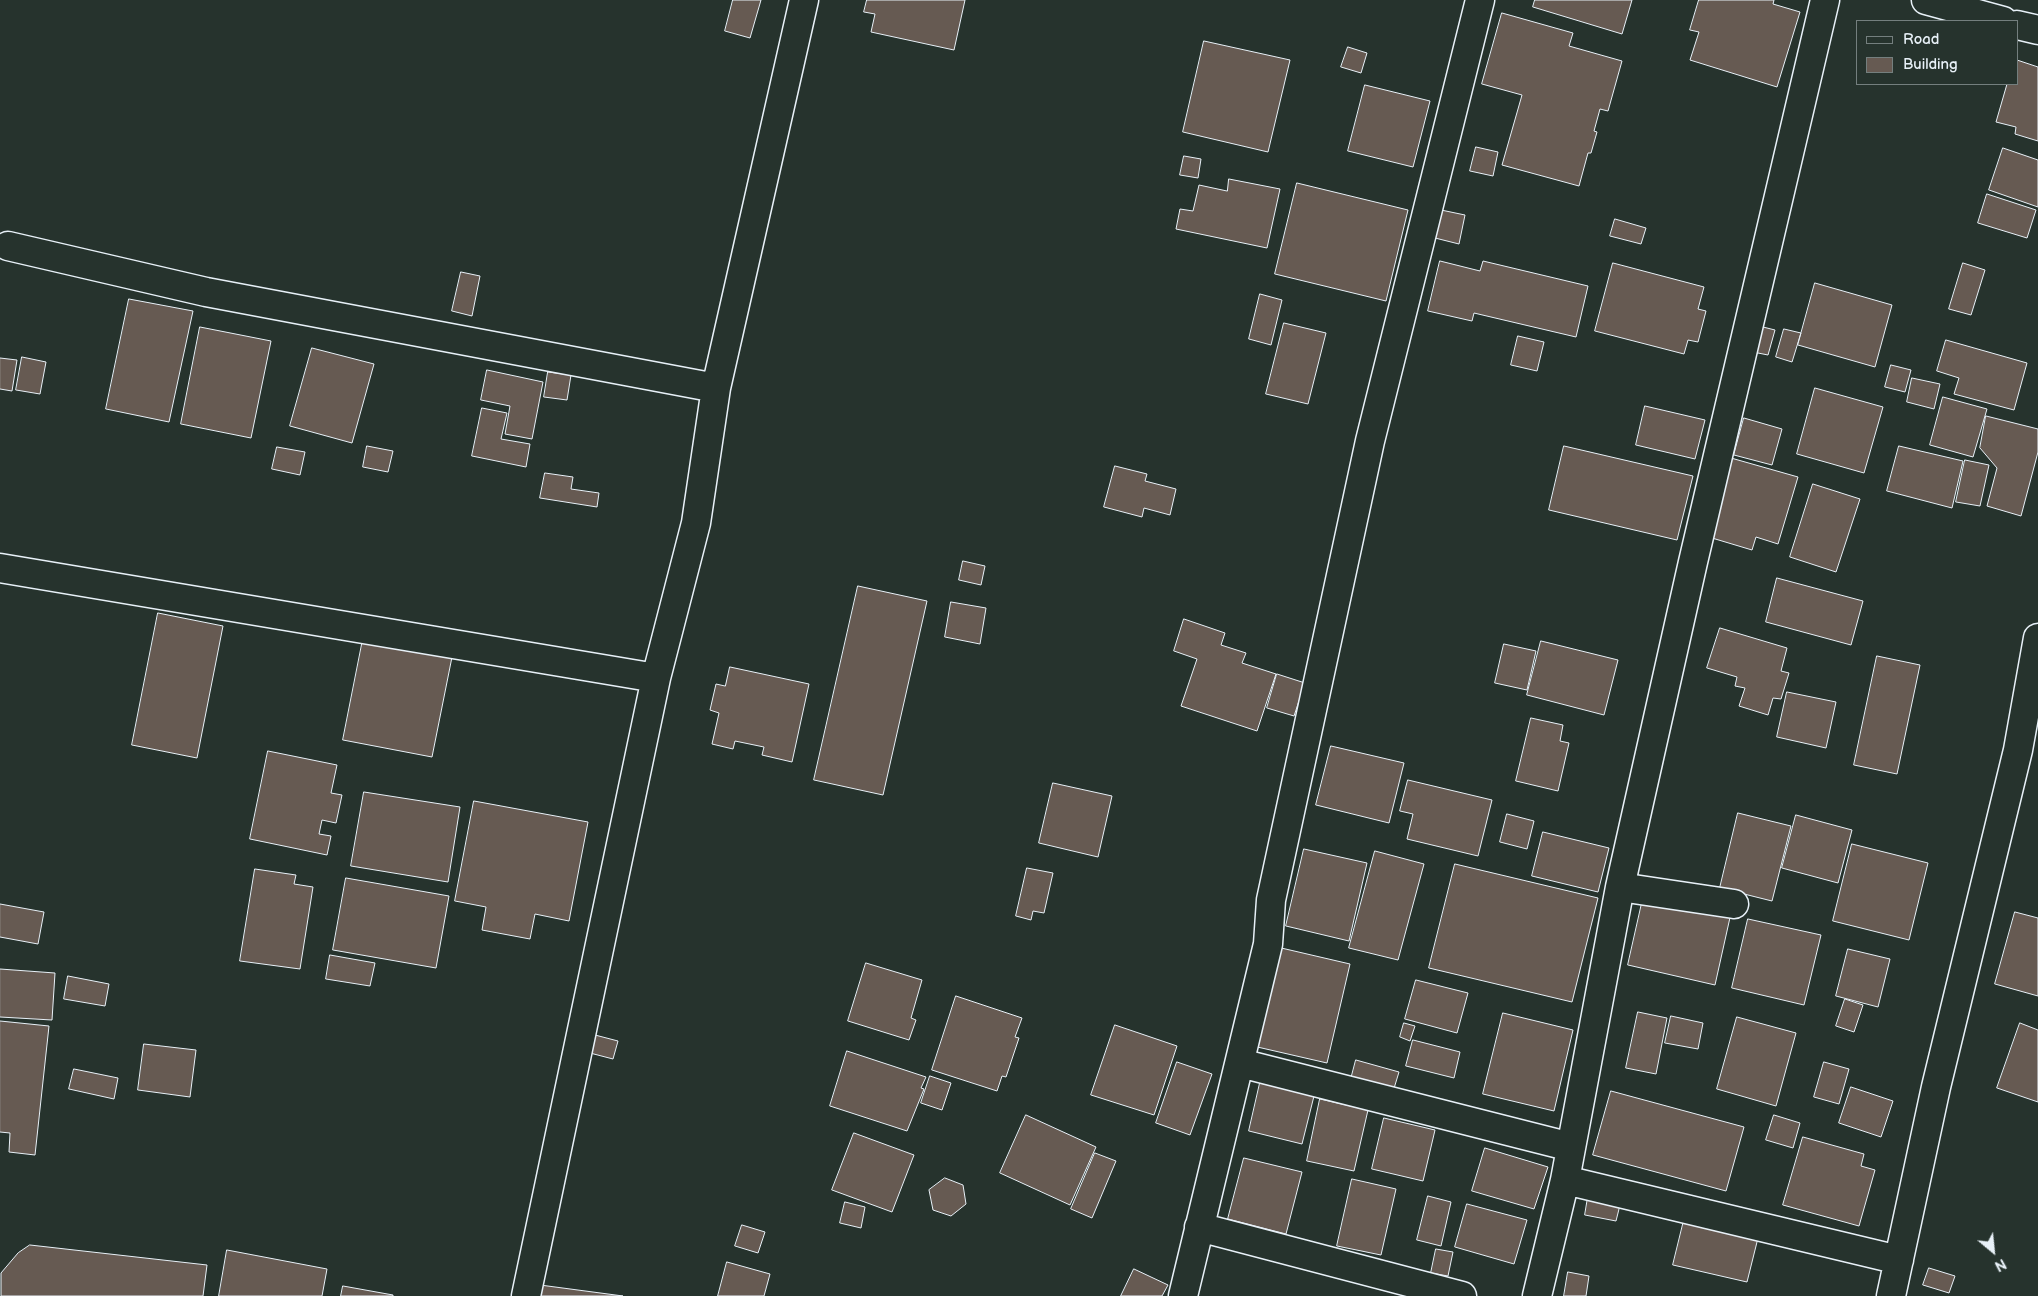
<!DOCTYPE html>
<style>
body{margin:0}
#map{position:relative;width:2038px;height:1296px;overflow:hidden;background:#26332d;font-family:"Balsamiq Sans",sans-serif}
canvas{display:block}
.legend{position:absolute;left:1856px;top:20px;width:162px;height:65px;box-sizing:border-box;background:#26332d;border:1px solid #747f7e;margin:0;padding:6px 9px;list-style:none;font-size:15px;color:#e8f1f8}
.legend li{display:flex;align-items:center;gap:10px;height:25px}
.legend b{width:25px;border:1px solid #747f7e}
.north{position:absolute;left:1968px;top:1226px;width:50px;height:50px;-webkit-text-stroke:4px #26332d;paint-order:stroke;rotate:152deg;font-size:14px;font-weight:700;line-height:20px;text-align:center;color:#e8f1f8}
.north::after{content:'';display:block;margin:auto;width:18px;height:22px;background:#e8f1f8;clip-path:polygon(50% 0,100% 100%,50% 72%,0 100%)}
</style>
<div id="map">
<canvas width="2038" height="1296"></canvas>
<ul class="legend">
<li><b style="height:6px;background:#26332d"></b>Road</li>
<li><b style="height:14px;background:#665a52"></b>Building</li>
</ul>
<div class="north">N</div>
</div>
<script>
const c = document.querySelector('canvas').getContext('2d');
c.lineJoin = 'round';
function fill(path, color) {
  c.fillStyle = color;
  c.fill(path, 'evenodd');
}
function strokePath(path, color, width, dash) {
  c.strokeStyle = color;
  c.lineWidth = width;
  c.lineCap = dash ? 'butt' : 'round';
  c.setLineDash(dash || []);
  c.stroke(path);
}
const building = new Path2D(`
 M733,0H761L750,38L725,31Z
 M867,0H965L954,50L871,32L875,14L864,12Z
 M1535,0H1632L1622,34L1533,7Z
 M1699,0H1774L1773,4L1800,12L1777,87L1690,60L1699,32L1690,30Z
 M1502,13L1573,33L1569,46L1622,61L1608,111L1600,109L1594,131L1597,132L1591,153H1588L1579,186L1502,165L1522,95L1482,84Z
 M1204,41L1290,60L1268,152L1183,132Z
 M1348,47L1367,53L1361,73L1341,67Z
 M2017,60L2038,67V141L2015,134L2016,127L1996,122L2007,84H2017Z
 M1365,85L1430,101L1413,167L1348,151Z
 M1476,147L1498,152L1493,176L1470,171Z
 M2003,148L2038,160V207L1989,190Z
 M1184,156L1201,159L1198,178L1180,175Z
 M1229,179L1280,189L1267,248L1176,229L1180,209L1193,211L1199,185L1227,191Z
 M1297,183L1408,210L1386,301L1275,274Z
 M1987,194L2036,210L2027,238L1978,223Z
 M1441,210L1465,215L1459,244L1435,238Z
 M1615,219L1646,228L1641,244L1610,236Z
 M1440,261L1480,271L1483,261L1588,286L1576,337L1474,313L1472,321L1428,311Z
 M1613,263L1704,287L1698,309L1706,311L1698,342L1688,340L1684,354L1595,331Z
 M1963,263L1985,270L1971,315L1949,309Z
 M461,272L480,276L472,316L452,311Z
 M1815,283L1892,305L1875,367L1798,345Z
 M1260,294L1282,300L1271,345L1249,339Z
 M129,299L193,311L169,422L106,409Z
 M1284,323L1326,333L1308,404L1266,394Z
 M1759,326L1775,330L1768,355L1753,352Z
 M200,327L271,341L251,438L181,424Z
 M1784,329L1801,333L1792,362L1776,357Z
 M1518,336L1544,342L1537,371L1511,365Z
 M1946,340L2027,363L2014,410L1954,394L1959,378L1937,371Z
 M312,348L374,364L352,443L290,426Z
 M22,357L46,362L40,394L16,390Z
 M0,358L17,360L12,391L0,389Z
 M1891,365L1911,370L1905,392L1885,387Z
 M487,370L543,382L532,439L505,434L510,406L481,400Z
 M548,372L571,375L567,400L544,397Z
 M1912,378L1940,384L1934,409L1907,402Z
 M1815,388L1883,407L1864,473L1797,454Z
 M1943,397L1987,409L1973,457L1930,445Z
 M1645,406L1705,420L1695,459L1636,445Z
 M482,408L507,413L501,439L530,444L526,467L472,456Z
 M1986,416L2038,429V452L2021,516L1987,506L1997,468L1980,448Z
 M1744,418L1782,429L1772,465L1734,455Z
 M367,446L393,451L388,472L363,467Z
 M1564,446L1693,476L1677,540L1549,510Z
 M1899,446L1963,461L1952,508L1887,491Z
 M277,447L305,452L300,475L272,469Z
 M1731,458L1798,477L1778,544L1756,537L1752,550L1712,538L1716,526L1711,524Z
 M1965,460L1989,465L1980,506L1956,502Z
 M1115,466L1147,474L1145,481L1176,489L1170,515L1144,508L1142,517L1104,507Z
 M545,473L573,477L571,489L599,493L597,507L540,498Z
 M1813,484L1860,499L1836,572L1790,557Z
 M963,561L985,566L981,585L959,580Z
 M1777,578L1863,601L1851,645L1766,622Z
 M858,586L927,601L883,795L814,780Z
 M951,602L986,608L980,644L945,637Z
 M158,613L223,626L197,758L132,745Z
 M1184,619L1225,633L1221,645L1246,653L1242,663L1276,674L1257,731L1181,706L1197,659L1174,651Z
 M1720,628L1787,648L1781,671L1789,673L1781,699L1773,698L1768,715L1739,706L1745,688L1735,686L1737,677L1707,668Z
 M364,634L453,652L432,757L343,740Z
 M1541,641L1618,660L1604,715L1527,695Z
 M1504,644L1536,651L1527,690L1495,683Z
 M1877,656L1920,665L1897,774L1854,765Z
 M730,667L809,684L792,762L762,755L764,747L735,741L733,749L712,744L719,713L710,710L716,684L725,686Z
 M1277,674L1305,683L1294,716L1267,708Z
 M1787,692L1836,702L1826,748L1777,737Z
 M1531,718L1563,725L1560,741L1569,743L1558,791L1516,781Z
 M1331,746L1404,763L1389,823L1316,805Z
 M268,751L337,765L331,793L342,795L336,823L322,820L319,834L331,836L327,855L250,839Z
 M1408,780L1492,800L1478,856L1407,839L1413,814L1400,811Z
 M1053,783L1112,796L1098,857L1039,843Z
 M364,792L460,807L448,882L351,866Z
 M474,801L588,822L569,921L535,914L530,939L482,930L486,907L455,901Z
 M1738,813L1791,826L1772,901L1720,888Z
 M1507,814L1534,821L1527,849L1500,842Z
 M1796,815L1852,830L1838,883L1782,868Z
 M1543,832L1609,848L1598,892L1532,876Z
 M1852,844L1928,863L1909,940L1833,921Z
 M1304,849L1367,863L1349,941L1286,926Z
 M1375,851L1424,864L1398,960L1349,948Z
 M1455,864L1598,898L1572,1002L1429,968Z
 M1027,868L1053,873L1044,913L1033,911L1031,920L1016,916Z
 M255,869L296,875L294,884L313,887L300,969L240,961Z
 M346,878L449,896L436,968L333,950Z
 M1644,894L1731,913L1715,985L1628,965Z
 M0,904L44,912L38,944L0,937Z
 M2015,912L2038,918V996L1995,984Z
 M1748,919L1821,935L1804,1005L1732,988Z
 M1277,947L1350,964L1327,1063L1253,1046Z
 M1848,949L1890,959L1878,1007L1836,996Z
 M330,955L375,963L370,986L326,979Z
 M866,963L922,980L911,1018L916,1020L909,1040L848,1021Z
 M0,969L55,973L52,1020L0,1017Z
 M68,976L109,984L105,1006L64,999Z
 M1416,980L1468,993L1457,1033L1405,1019Z
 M956,996L1022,1018L1015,1037L1019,1038L1006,1077L1002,1076L997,1091L932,1070Z
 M1845,999L1863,1005L1854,1032L1836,1026Z
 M1638,1012L1667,1018L1656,1074L1626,1068Z
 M1503,1013L1573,1030L1554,1111L1483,1094Z
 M1671,1016L1703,1023L1698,1049L1665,1043Z
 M1737,1017L1796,1033L1776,1106L1717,1089Z
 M0,1021L49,1026L35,1155L9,1152L10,1133L0,1132Z
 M1404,1023L1415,1026L1410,1041L1400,1037Z
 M2020,1023L2038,1030V1102L1997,1088Z
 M1115,1025L1177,1046L1154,1115L1091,1095Z
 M595,1035L618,1041L613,1059L590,1053Z
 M1413,1040L1460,1052L1454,1078L1406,1066Z
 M144,1044L196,1050L190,1097L138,1090Z
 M847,1051L926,1077L921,1088L924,1089L907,1131L830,1106Z
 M1356,1060L1399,1072L1392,1095L1350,1083Z
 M1177,1062L1212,1074L1190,1135L1156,1123Z
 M1824,1062L1849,1069L1839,1104L1814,1097Z
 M74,1069L118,1078L114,1099L69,1089Z
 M930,1076L951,1083L942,1110L921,1103Z
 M1260,1083L1314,1096L1302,1144L1249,1131Z
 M1851,1087L1893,1101L1881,1137L1839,1123Z
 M1611,1091L1744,1127L1726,1191L1593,1155Z
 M1320,1099L1368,1110L1354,1171L1307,1161Z
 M1026,1115L1096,1147L1070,1205L1000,1173Z
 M1774,1115L1800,1123L1793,1148L1766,1140Z
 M1384,1118L1435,1130L1423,1181L1372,1169Z
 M854,1133L914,1155L892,1212L832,1190Z
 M1803,1137L1864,1154L1861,1166L1875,1170L1859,1226L1783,1205Z
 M1485,1148L1548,1167L1534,1209L1472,1191Z
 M1095,1153L1116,1161L1092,1218L1071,1209Z
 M1244,1158L1302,1172L1286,1234L1228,1219Z
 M945,1178L963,1185L966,1204L951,1216L933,1210L929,1190Z
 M1352,1179L1396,1189L1381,1255L1337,1246Z
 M1589,1191L1622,1197L1616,1221L1585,1215Z
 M1428,1196L1451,1202L1441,1246L1417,1240Z
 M845,1202L865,1207L861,1228L840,1223Z
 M1467,1204L1527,1220L1514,1264L1455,1247Z
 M1685,1216L1759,1234L1747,1282L1673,1265Z
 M742,1225L765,1232L758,1253L735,1246Z
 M30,1245L207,1265L203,1296H1V1273L18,1253Z
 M1436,1249L1453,1252L1448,1276L1431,1273Z
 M227,1250L327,1269L322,1296H219Z
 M727,1262L770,1274L764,1296H718Z
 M1929,1268L1955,1276L1949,1293L1923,1285Z
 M1134,1269L1168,1285L1162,1296H1121Z
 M1568,1272L1589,1276L1586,1296H1564Z
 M540,1285L623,1296H539Z
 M343,1286L393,1295V1296H341Z`);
fill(building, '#665a52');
strokePath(building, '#e8f1f8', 1);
const minor = new Path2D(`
 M1926,0L2003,21
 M2017,25L2038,30
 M8,246L206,292L716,388
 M0,568L656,678
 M1620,887L1734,904
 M1240,1063L1571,1147
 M1565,1180L1899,1260
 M1199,1227L1462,1296
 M526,1296L656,678L696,523L716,388L804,0
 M1183,1296L1268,944L1271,900L1370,441L1480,0
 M1537,1296L1565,1180L1620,887L1693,562L1825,0
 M1891,1296L1936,1087L2018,750L2038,638`);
strokePath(minor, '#e8f1f8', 31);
strokePath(minor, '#26332d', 28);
</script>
